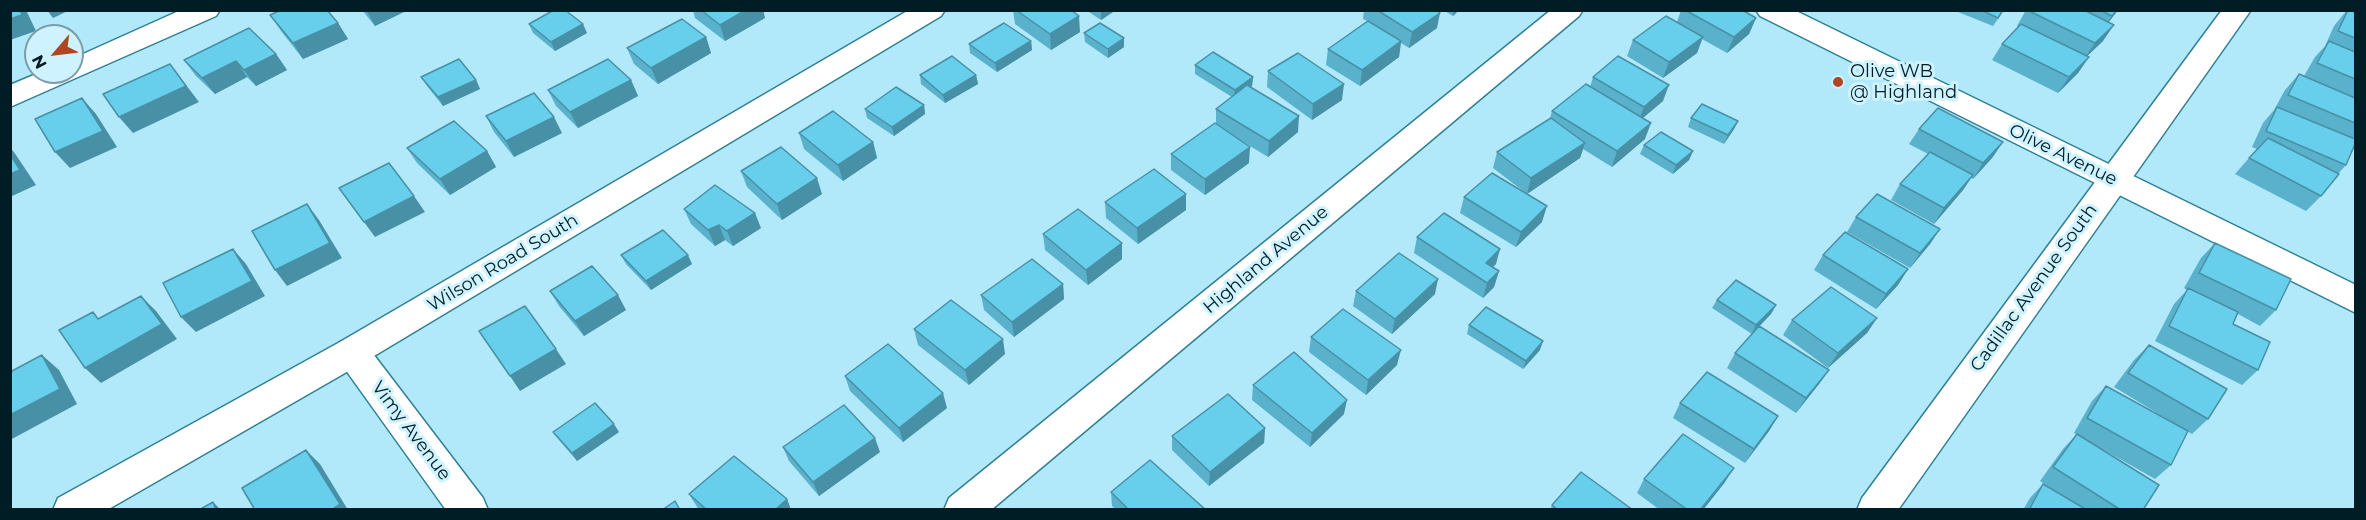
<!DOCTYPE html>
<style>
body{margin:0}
#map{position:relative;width:2366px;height:520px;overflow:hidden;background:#b1e9fb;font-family:Montserrat,sans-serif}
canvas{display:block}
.frame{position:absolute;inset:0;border:12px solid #001d26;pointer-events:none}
.north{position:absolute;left:24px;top:24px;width:60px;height:60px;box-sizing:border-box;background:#cef3ff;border:2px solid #7c9da8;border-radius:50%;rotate:242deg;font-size:16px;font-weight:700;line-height:24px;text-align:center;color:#001d26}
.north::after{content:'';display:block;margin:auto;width:21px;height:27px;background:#ad4621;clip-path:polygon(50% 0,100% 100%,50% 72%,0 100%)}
</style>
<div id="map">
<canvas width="2366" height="520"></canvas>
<div class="frame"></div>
<div class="north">N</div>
</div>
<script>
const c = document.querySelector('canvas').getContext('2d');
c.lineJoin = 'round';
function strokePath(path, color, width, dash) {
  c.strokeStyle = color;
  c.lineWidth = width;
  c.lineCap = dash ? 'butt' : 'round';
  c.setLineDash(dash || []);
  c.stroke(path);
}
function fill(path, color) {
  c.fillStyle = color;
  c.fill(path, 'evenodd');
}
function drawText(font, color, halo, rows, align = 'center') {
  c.font = font + ' Montserrat,sans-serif';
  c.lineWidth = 6;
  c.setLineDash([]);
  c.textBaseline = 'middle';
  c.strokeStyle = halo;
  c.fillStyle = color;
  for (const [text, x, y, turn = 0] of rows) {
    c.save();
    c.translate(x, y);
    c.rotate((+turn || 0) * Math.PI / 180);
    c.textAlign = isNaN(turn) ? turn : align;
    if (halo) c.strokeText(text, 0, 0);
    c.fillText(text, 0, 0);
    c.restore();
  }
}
const minor = new Path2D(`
 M181,10H220L216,16L10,107V85L41,72H72V59Z
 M1551,10H1583L1579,16L991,510H944L949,498Z
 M2222,10H2251L1898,510H1857L1862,498Z
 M352,338L364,342L483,498L488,510H446L340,362L335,352L340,342Z`);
const major = new Path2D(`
 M909,10H945L941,16L364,362L107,510H53L58,498L340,342Z
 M1756,10H1794L2356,285V313L1760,16Z`);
strokePath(minor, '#308095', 3);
strokePath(major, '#308095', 3);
fill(minor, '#fff');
fill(major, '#fff');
fill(new Path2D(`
 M362,10H408L375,26Z
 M693,10H763L765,18L725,41L695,18Z
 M1013,10H1071L1080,32L1051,50L1015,24Z
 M1086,10H1116L1101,20Z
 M1364,10H1437V28L1409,48L1401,43L1399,57L1360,86L1326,65L1328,49L1367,21L1363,19Z
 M1443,10H1459L1453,16Z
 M1681,10H1742L1756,18L1749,34L1727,53L1702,39L1697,53L1663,78L1627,56L1633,40L1677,22Z
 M1959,10H2004L1993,26L1958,12Z
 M2026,10H2118L2109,22L2103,41L2087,56L2089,57L2078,73L2058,93L1992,60L2002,44L2018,27L2017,26Z
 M2347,10L2354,12L2355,10V146V145L2346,165L2338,174L2321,196L2306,211L2235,174L2257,149L2252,147L2263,123L2274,110L2285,90L2299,74L2304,76L2315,57L2325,46L2334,26Z
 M270,15L338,23L348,39L303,59L281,31Z
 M529,24L587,33L555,51L533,33Z
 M1084,33L1124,47L1108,58L1085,42Z
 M706,37L711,53L658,84L634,64L627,48Z
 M1031,41L1032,50L997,72L970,53L969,44Z
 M276,54L287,70L256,86L247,77L215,94L196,76L184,60Z
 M1195,65L1253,77L1252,86L1250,87L1298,132L1268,157L1240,140L1249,163L1205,195L1171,170V154L1216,123V109L1232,97L1195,74Z
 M1268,71L1342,100L1312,120L1267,87Z
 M920,75H976L978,84L945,103L921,84Z
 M421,77L476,80L480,89L443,106L427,86Z
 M1593,77L1663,101L1643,118L1645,139L1612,167L1583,149L1580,158L1527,194L1493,168L1497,152L1550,118L1552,111L1590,87Z
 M631,80L638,96L578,128L556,106L548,90Z
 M924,105L925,114L894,136L867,118L865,109Z
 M486,116L562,133L514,157L494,132Z
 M1691,118L1738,121L1734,129L1724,144L1688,127Z
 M1919,129L2003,142L1992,158L1973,179L1971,178L1963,190L1934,224L1891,200L1900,184L1928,154L1909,144Z
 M799,133L873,142L877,158L843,181L804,149Z
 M1644,145L1693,151L1689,160L1673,174L1640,154Z
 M407,148L487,151L496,167L450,195L417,163Z
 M741,171L822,194L782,220L747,187Z
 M1186,194V210L1138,244L1106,218L1105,202Z
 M1464,197L1542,222L1516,247L1460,213Z
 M684,209L761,228L733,246L725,240L715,246L691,224Z
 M1856,217L1940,229L1930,244L1910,268L1847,232Z
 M1043,234L1122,243V259L1088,285L1045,250Z
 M1417,237L1496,264L1493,267L1499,271L1494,287L1483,298L1414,253Z
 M2215,243L2276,310L2260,326L2238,314L2233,324L2258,370L2242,385L2155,341L2174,304L2187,290L2184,288L2201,258Z
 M621,255L692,264L651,290L626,264Z
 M1823,255L1908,269L1898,285L1876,309L1814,270Z
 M1063,284L1064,299L1014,337L984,310L981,295Z
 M550,291L626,310L584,336L559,306Z
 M1356,291L1435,294L1392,334L1353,306Z
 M1717,300L1776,305L1771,314L1759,326L1829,370L1819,384L1796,413L1727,368L1735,353L1752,334L1712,308Z
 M1877,318L1867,333L1828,368L1783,335L1792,320Z
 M1469,325L1540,350L1523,369L1467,334Z
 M914,329L1005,354L969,385L918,345Z
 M1311,337L1397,365L1366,395L1309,352Z
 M2149,345L2208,419L2192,434L2114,387L2134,360Z
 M845,376L947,408L903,442L850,391Z
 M1253,385L1344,414L1310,447L1252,400Z
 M2106,386L2171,465L2155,479L2074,433L2092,401Z
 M1680,403L1778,416L1769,431L1745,463L1673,418Z
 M1265,428L1264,443L1209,486L1172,450V436Z
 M553,432H619L577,461L559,440Z
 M2077,434L2143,510H2023L2030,498L2043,484L2055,491L2040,481L2063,449Z
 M783,447L880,452L819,496L789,461Z
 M1644,479L1725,482L1703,510H1660L1637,493Z
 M1111,492L1206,510H1116L1112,506Z
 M689,494L787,499L791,510H699Z
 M1552,505L1633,510H1550Z`), '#59b1cb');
fill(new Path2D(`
 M20,10H26L36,31L10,40V19Z
 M47,10H70L53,18Z
 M366,10H408L375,26Z
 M746,10H763L765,18L725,41L720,25Z
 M1101,10H1116L1101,20Z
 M1454,10H1459L1453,16Z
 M2117,10H2118L2101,32L2112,16Z
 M1440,13L1437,28L1409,48L1412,32Z
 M1079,16L1080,32L1051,50L1050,34Z
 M1756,18L1749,34L1727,53L1734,37Z
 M338,23L348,39L303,59L293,43Z
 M583,24L587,33L555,51L551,42Z
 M2114,25L2103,41L2084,59L2095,43Z
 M706,37L711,53L658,84L651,68Z
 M1703,37L1697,53L1663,78L1669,62Z
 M1124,38V47L1108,58V49Z
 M1031,41L1032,50L997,72L995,63Z
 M1401,41L1399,57L1360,86L1362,70Z
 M276,54L287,70L256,86L244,70Z
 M2089,57L2078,73L2058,93L2069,77Z
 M236,61L247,77L215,94L202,78Z
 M170,64L199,102L133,133L119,117Z
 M976,75L978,84L945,103L943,95Z
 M1253,77L1252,86L1234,99L1235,90Z
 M476,80L480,89L443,106L438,97Z
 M631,80L638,96L578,128L570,112Z
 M1344,84L1342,100L1312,120L1313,104Z
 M1669,85L1663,101L1638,122L1644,107Z
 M82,98L96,114L117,147L70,168L55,152Z
 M924,105L925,114L894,136L892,127Z
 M1299,116L1298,132L1268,157L1269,141Z
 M554,117L562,133L514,157L506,141Z
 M1738,121L1734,129L1724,144L1728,135Z
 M1651,123L1645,139L1612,167L1617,151Z
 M873,142L877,158L843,181L838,165Z
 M2003,142L1992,158L1973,179L1983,163Z
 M1585,143L1580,158L1527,194L1531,178Z
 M1250,147L1249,163L1205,195V179Z
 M10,148L14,152L36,185L10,197Z
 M487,151L496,167L450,195L440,179Z
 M1693,151L1689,160L1673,174L1676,165Z
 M1973,175L1963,190L1934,224L1944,208Z
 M817,178L822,194L782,220L777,204Z
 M1186,194V210L1138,244L1137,228Z
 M414,196L425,212L375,237L364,222Z
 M307,204L319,220L342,258L287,286L275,270Z
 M1547,206L1542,222L1516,247L1521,232Z
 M755,213L761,228L733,246L727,231Z
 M719,225L725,240L715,246L708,230Z
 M1940,229L1930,244L1910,268L1920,253Z
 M1122,243V259L1088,285L1086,270Z
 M233,249L246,264L265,296L196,332L181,317Z
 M1500,249L1496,264L1481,278L1486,263Z
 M688,255L692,264L651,290L646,281Z
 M1908,269L1898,285L1876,309L1886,294Z
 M1499,271L1494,287L1483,298L1487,283Z
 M1438,279L1435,294L1392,334L1395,319Z
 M1063,284L1064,299L1014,337L1012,322Z
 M618,295L626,310L584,336L575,321Z
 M141,296L156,311L177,339L101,383L85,368Z
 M1776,305L1771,314L1752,334L1756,325Z
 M1877,318L1867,333L1828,368L1838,353Z
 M1003,339L1005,354L969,385L965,370Z
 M1543,341L1540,350L1523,369L1526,361Z
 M556,349L566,364L520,391L510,376Z
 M1401,350L1397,365L1366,395L1368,380Z
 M42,355L59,370L77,404L10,440V415Z
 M1829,370L1819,384L1796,413L1806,398Z
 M943,393L947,408L903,442L899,428Z
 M1347,400L1344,414L1310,447L1312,433Z
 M1778,416L1769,431L1745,463L1754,449Z
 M614,424L619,432L577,461L572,453Z
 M1265,428L1264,443L1209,486L1210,472Z
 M875,438L880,452L819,496L813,482Z
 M306,450L320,464L348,510H331Z
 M1734,468L1725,482L1703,510H1700Z
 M787,499L791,510H775Z
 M213,502L221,510H216Z`), '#4890a5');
const building = new Path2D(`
 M10,10H20L22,15L10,19Z
 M281,10H327L338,23L293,43L270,15Z
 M554,10H565L583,24L551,42L529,24Z
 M701,10H746L720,25Z
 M1016,10H1071L1079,16L1050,34Z
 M1377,10H1437L1440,13L1412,32Z
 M1685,10H1742L1756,18L1734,37Z
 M1981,10H2003L1998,18Z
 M2027,10H2084L2114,25L2095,43Z
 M2100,10H2117L2112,16Z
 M2348,10L2355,12V38L2338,31Z
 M1666,16L1703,37L1669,62L1633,40Z
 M682,19L706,37L651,68L627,48Z
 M1368,21L1401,41L1362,70L1328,49Z
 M1004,23L1031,41L995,63L969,44Z
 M1100,23L1124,38L1108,49L1084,33Z
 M2021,24L2089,57L2069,77L2002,44Z
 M249,28L276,54L244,70L236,61L202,78L184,60Z
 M2329,41L2355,52V79L2317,63Z
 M1213,52L1253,77L1235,90L1195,65Z
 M1298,53L1344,84L1313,104L1268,71Z
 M952,56L976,75L943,95L920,75Z
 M1618,56L1669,85L1644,107L1593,77Z
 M459,59L476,80L438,97L421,77Z
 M608,59L631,80L570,112L548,90Z
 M170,64L186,86L119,117L103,94Z
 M2299,74L2355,98V123L2288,95Z
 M1586,84L1651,123L1617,151L1552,111Z
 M1247,85L1299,116L1269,141L1216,109Z
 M896,87L924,105L892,127L865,109Z
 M534,93L554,117L506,141L486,116Z
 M82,98L103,131L55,152L35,119Z
 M1702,104L1738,121L1728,135L1691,118Z
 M2277,107L2355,139V144L2346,165L2266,131Z
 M1938,108L2003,142L1983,163L1919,129Z
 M833,111L873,142L838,165L799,133Z
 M1551,118L1585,143L1531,178L1497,152Z
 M454,121L487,151L440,179L407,148Z
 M1215,123L1250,147L1205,179L1171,154Z
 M1661,132L1693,151L1676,165L1644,145Z
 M2268,138L2339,174L2321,196L2249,158Z
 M781,147L817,178L777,204L741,171Z
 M1930,152L1973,175L1944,208L1900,184Z
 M10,154L20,170L10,174Z
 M389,163L414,196L364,222L339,188Z
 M1154,169L1186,194L1137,228L1105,202Z
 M1492,173L1547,206L1521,232L1464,197Z
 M715,185L755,213L727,231L719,225L708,230L684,209Z
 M1877,194L1940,229L1920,253L1856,217Z
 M307,204L330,243L275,270L252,231Z
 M1078,209L1122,243L1086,270L1043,234Z
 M1444,213L1500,249L1486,263L1499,271L1487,283L1417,237Z
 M663,230L688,255L646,281L621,255Z
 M1845,232L1908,269L1886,294L1823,255Z
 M2215,243L2291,279L2276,310L2199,273Z
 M233,249L252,281L181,317L163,283Z
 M1399,253L1438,279L1395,319L1356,291Z
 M1032,259L1063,284L1012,322L981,295Z
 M592,266L618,295L575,321L550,291Z
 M1736,280L1776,305L1756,325L1717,300Z
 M1831,287L1877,318L1838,353L1792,320Z
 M2188,288L2238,312L2233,324L2270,342L2258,370L2169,326Z
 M141,296L162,324L85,368L59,330L93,312L98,319Z
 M951,300L1003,339L965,370L914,329Z
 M525,306L556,349L510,376L479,331Z
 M1486,307L1543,341L1526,361L1469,325Z
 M1343,309L1401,350L1368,380L1311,337Z
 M1759,326L1829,370L1806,398L1735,353Z
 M888,344L943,393L899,428L845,376Z
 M2149,345L2227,389L2208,419L2128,373Z
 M1294,352L1347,400L1312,433L1253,385Z
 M42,355L60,389L10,415V372Z
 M1707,372L1778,416L1754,449L1680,403Z
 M2106,386L2188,431L2171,465L2087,418Z
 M1228,394L1265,428L1210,472L1172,436Z
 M595,403L614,424L572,453L553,432Z
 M844,405L875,438L813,482L783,447Z
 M1683,434L1734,468L1700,510H1688L1644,479Z
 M2077,434L2159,485L2143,510H2121L2053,467Z
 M306,450L340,504L331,510H255L242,488Z
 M734,456L787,499L775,510H707L689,494Z
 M1150,460L1206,510H1129L1111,492Z
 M1581,472L1633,510H1558L1552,505Z
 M2043,484L2087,510H2029Z
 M675,501L680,510H662Z
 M213,502L216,510H199Z`);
fill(building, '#67ceec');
strokePath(building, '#4890a5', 1.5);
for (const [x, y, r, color] of [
 [1838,82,6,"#ad4621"]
]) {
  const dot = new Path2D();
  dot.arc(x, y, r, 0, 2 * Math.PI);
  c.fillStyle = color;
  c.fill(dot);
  strokePath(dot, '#cef3ff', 2);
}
drawText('18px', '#001d26', '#cef3ff', [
 ["Olive WB",1850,72],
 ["@ Highland",1850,93]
], 'left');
drawText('18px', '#001d26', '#cef3ff', [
 ["Olive Avenue",2063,155,26],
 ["Highland Avenue",1266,260,-40],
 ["Wilson Road South",503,263,-31],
 ["Cadillac Avenue South",2034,288,-54],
 ["Vimy Avenue",411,431,53]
]);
</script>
